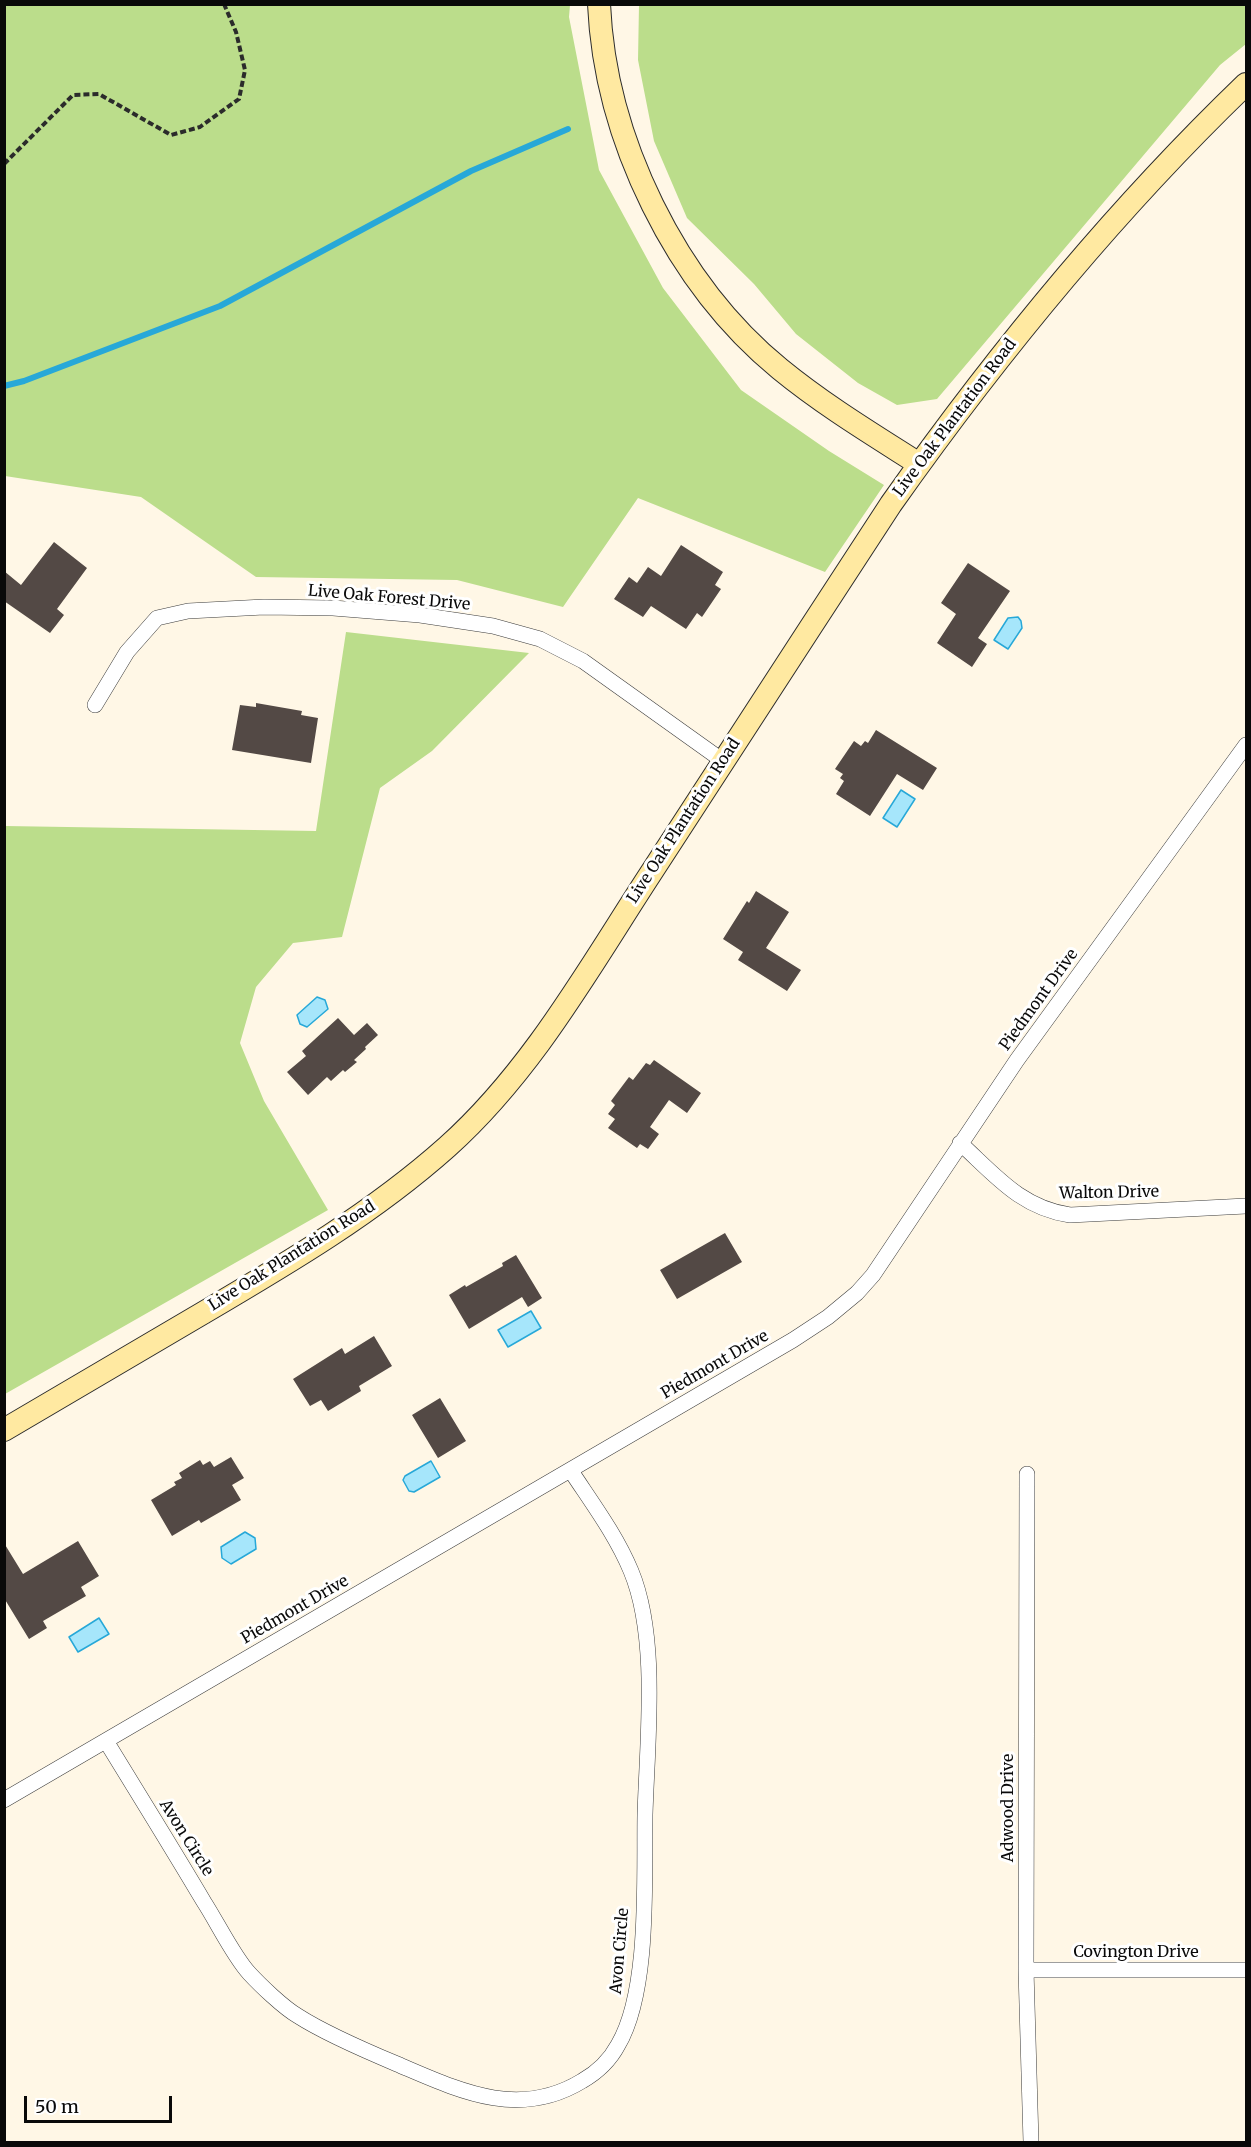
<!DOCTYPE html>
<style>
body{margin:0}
#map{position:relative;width:1251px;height:2147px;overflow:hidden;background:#fff7e6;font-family:Merriweather,serif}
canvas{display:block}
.frame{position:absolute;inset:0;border:6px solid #090909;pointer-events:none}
.scale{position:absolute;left:24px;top:2096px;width:148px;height:27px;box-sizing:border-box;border:3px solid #090909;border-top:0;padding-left:8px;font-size:18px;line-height:21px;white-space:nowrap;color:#090909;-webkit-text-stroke:4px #fff;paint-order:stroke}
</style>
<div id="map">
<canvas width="1251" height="2147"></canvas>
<div class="frame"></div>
<div class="scale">50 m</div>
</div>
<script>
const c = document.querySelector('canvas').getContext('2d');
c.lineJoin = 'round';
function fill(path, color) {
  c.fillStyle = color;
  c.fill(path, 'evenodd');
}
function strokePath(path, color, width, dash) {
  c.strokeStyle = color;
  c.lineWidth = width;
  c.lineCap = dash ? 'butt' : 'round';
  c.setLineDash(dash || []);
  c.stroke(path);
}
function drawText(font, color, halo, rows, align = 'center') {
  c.font = font + ' Merriweather,serif';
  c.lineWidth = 6;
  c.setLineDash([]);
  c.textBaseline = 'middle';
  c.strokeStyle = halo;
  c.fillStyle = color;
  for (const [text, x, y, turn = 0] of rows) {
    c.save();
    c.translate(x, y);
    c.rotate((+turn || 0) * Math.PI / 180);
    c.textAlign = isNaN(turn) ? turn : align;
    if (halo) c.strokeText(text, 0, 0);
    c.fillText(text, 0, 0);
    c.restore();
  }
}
fill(new Path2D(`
 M4,5H570L569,17L599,170L663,288L741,390L829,451L884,485L825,572L638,498L563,607L457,580L256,577L141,497L5,476Z
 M639,5H1246V44L1220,65L937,399L897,405L858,383L796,334L754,284L687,218L654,141L638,60Z
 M346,632L529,653L432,751L380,788L342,937L293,943L256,987L240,1043L264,1101L328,1210L5,1394V826L316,831Z`), '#bbdd8b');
const water = new Path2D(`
 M1018,617L1021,621L1022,628L1008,649L994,640L1008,618Z
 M901,790L915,799L897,827L883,818Z
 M317,997L325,1000L328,1009L307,1027L300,1024L297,1015Z
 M531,1311L541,1328L508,1347L498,1330Z
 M431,1461L440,1477L414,1492L409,1491L403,1480L405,1476Z
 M245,1532L255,1538L256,1549L231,1564L222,1558L221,1547Z
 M99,1618L109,1634L78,1652L69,1637Z`);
fill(water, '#a6e6fb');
strokePath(water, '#27a8d8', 1.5);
strokePath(new Path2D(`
 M4,386L24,381L220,306L471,171L568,129`), '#27a8d8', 6);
fill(new Path2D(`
 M54,542L87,568L57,609L64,615L50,633L4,601V571L21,585Z
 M681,545L723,572L715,585L721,589L702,617L697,613L686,629L651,606L643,617L614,599L629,577L637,583L648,567L661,576Z
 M968,563L1010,591L978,638L987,644L972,667L937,643L956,614L941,603Z
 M256,703L302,711L301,715L318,718L311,763L232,750L240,705L256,707Z
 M876,730L937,768L923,790L897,774L870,816L836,794L844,781L840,778L843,774L835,769L854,741L861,746L865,741L868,743Z
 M756,891L789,912L766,948L801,970L787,991L738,960L743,952L723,939L747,901L749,903Z
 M338,1018L354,1035L367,1023L378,1035L365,1047L366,1049L354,1060L357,1062L345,1072L343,1070L331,1081L327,1077L308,1095L287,1072L306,1056L302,1051Z
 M654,1060L701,1093L687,1113L669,1100L650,1127L659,1134L648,1149L640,1144L637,1148L608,1128L615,1119L608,1114L615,1105L611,1101L629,1077L633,1080L646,1063L650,1065Z
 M725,1233L742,1262L677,1299L660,1270Z
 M516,1255L542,1298L528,1307L522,1297L469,1329L449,1295L465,1285L466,1287L503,1266L502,1263Z
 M374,1336L392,1366L359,1386L361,1391L328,1411L321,1400L310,1406L293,1379L342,1348L345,1354Z
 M440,1398L466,1441L438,1458L412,1415Z
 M231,1457L244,1478L232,1485L241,1500L201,1523L199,1520L172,1536L151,1500L176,1485L174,1482L182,1478L179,1473L200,1460L203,1465L210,1461L214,1467Z
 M78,1541L99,1576L81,1587L86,1596L43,1621L47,1628L29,1639L4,1598V1543L23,1574Z`), '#534945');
const street = new Path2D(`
 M95,705L127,652L157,618L188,611L264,607L333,608L420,615L493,626L540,639L583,661L723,761
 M960,1143C995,1175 1021,1208 1070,1215L1246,1206
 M1027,1474L1026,1970L1031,2142
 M106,1741C139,1795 172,1848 204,1902C217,1922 234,1957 249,1973C260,1985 284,2008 298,2016C326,2034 366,2051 397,2064C458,2090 518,2120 582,2081C596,2073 610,2060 618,2045C650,1991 644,1879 645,1815C647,1742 659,1638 631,1571C616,1535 592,1503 571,1471
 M4,1800L793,1340L828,1317L857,1293L873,1275L1017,1060L1246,745
 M1026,1970H1246`);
const secondary = new Path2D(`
 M599,4C605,139 676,284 780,369C824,405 872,434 919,464
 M4,1430C71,1391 137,1352 203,1313C288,1263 373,1213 447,1147C532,1071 589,968 651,873C730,750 811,627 891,504C997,354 1114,211 1246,84`);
strokePath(street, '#3c3c3c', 16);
strokePath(secondary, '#2b2b2b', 24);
strokePath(new Path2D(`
 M4,164L73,95L99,94L171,135L200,127L239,99L245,70L236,32L224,4`), '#2b2b2b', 4, [6, 3]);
strokePath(street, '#fff', 15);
strokePath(secondary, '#ffe9a1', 22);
drawText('16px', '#090909', '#fff', [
 ["Live Oak Plantation Road",955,418,-53],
 ["Live Oak Forest Drive",389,598,5],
 ["Live Oak Plantation Road",684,821,-57],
 ["Piedmont Drive",1039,1000,-54],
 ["Walton Drive",1109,1193,-1],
 ["Live Oak Plantation Road",292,1256,-32],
 ["Piedmont Drive",715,1365,-30],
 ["Piedmont Drive",295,1610,-30],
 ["Adwood Drive",1008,1808,-90],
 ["Avon Circle",186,1838,58],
 ["Avon Circle",620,1951,-85],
 ["Covington Drive",1136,1952]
]);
</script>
